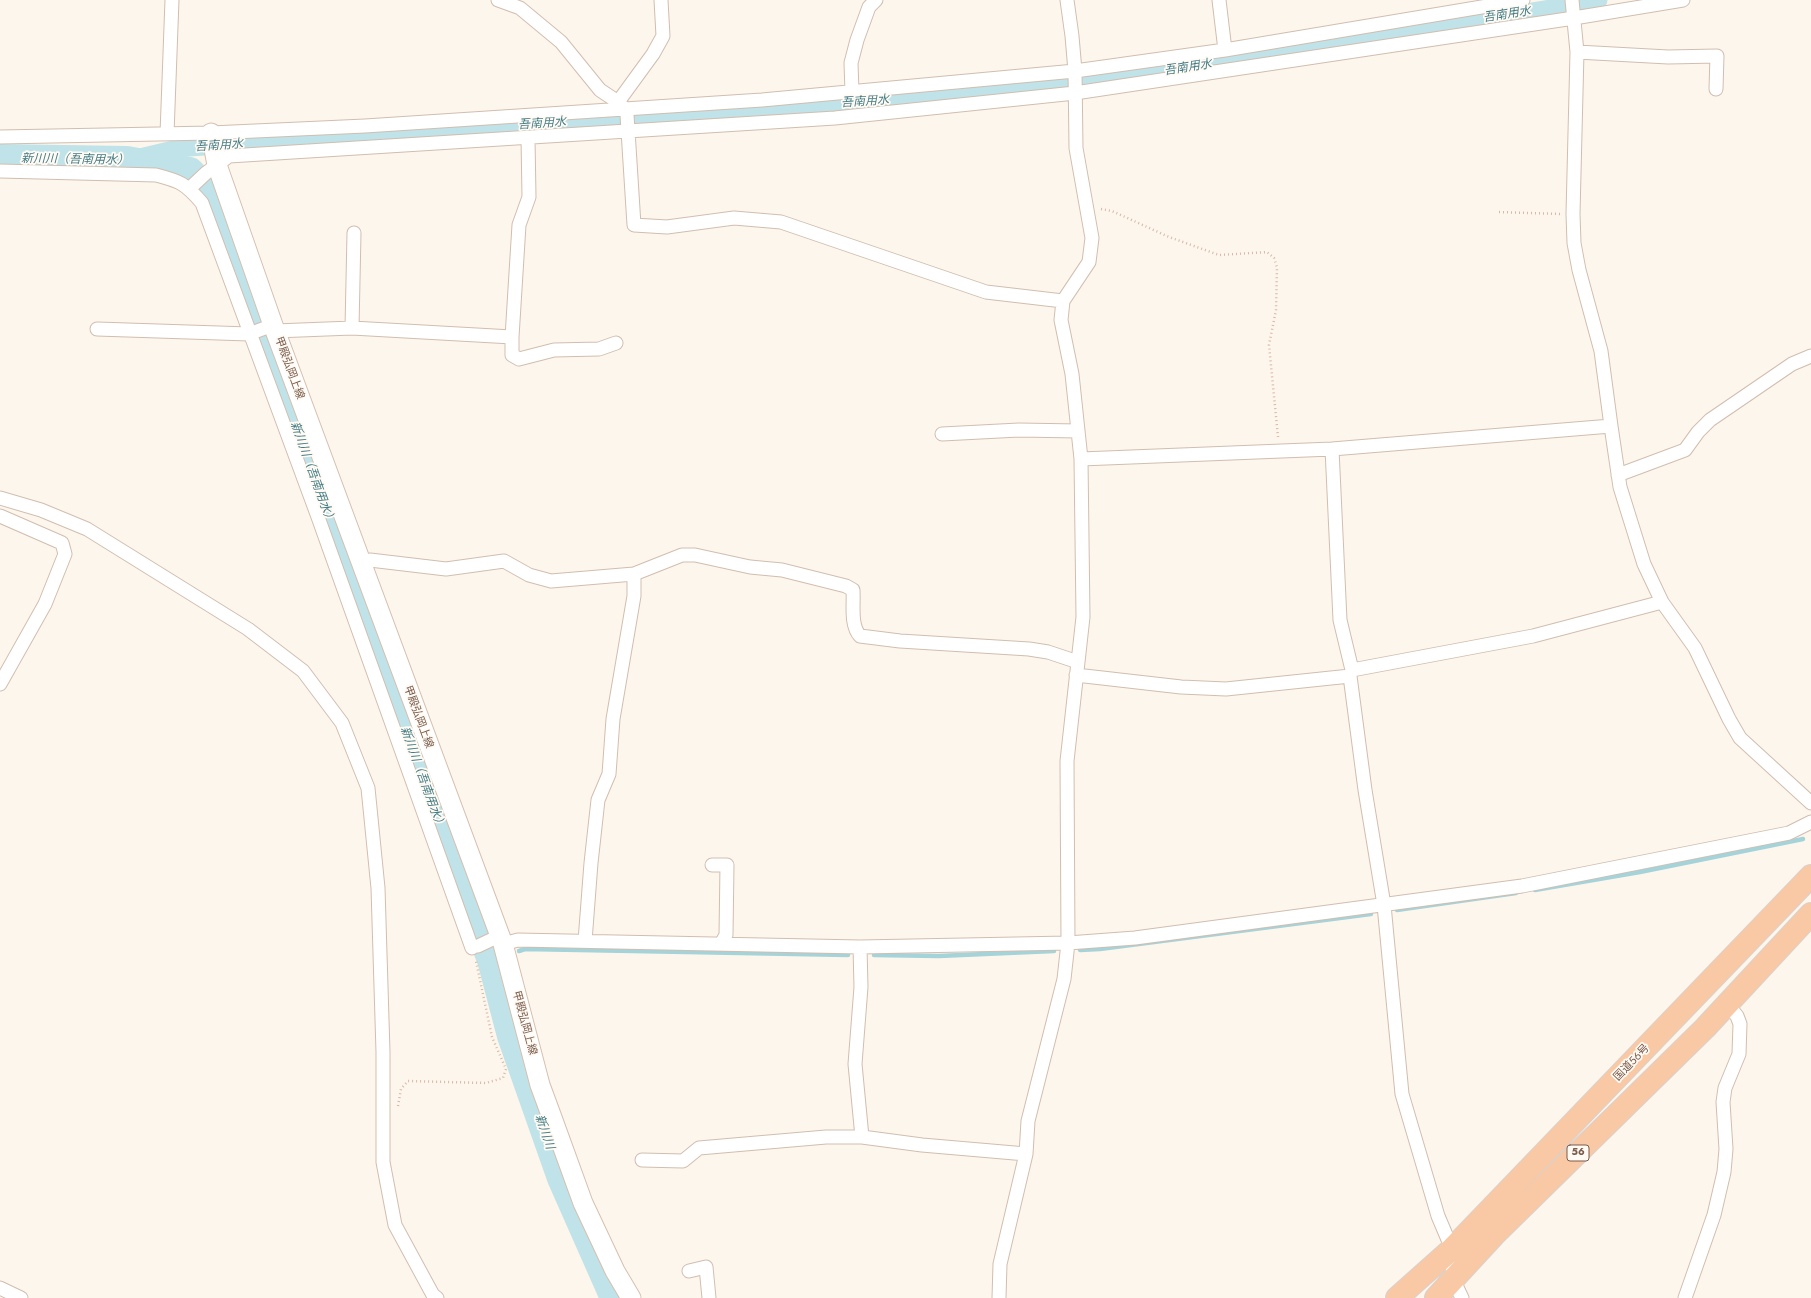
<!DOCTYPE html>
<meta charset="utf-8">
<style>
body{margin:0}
canvas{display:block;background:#fdf6ec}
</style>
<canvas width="1811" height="1298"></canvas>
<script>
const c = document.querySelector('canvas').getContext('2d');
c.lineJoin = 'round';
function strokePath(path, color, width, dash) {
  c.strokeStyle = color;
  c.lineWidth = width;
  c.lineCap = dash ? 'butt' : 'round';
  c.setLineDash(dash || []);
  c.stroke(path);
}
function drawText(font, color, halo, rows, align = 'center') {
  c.font = font + ' Jost,"Noto Sans JP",sans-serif';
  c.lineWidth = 3.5;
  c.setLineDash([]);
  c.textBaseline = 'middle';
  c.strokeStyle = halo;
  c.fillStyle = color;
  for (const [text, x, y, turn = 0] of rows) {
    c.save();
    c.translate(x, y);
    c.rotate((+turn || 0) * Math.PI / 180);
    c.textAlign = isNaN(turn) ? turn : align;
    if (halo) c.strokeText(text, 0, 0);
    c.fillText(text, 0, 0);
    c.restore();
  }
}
strokePath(new Path2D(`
 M1535,890L1640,872L1803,839
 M1397,910L1516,893
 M1080,950L1100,949L1371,914
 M519,951L525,949L848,955
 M874,955L939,956L1054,951
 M491,960L492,959`), '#a5d3da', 4.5);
strokePath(new Path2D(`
 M127,160L173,149L652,119L973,95L1138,76L1599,0`), '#bfe3e8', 17);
strokePath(new Path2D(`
 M0,158L127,160L190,171L213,196L418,770L491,960L511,1036L561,1178L614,1298`), '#bfe3e8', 28);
const minor = new Path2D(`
 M498,0L520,8L561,42L600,90L618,102
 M661,0L663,36L653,54L618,102L626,110L627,115L634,225L667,227L734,218L781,222L986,292L1063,301
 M1219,0L1225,50
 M1572,0L1577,52L1573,214L1574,243L1579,270L1601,351L1611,426L1620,487L1644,564L1662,602L1695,648L1729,719L1740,738L1811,803
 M1577,52L1668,57L1717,56L1716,89
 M852,92L851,63L857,40L869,7L876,0
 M167,134L172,0
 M0,137L211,133L365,126L762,100L1075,71L1225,50L1523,0
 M528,138L529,197L519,225L512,337V355L519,359L554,350L599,349L616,343
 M0,171L156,175C180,181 186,184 202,203L318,517L472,948
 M190,188L206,173L229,156L835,118L1075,93L1574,18L1683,0
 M352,328L354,233
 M97,329L249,334L273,325
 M275,331L352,328L512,337
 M942,434L1019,430L1078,431
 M1332,449L1340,620L1352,670L1350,676
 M1081,459L1332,449L1611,426
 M1618,475L1685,450L1698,432L1710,420L1792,364L1811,356
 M0,498L41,510L87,529L248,629L303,671L342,723L368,788L378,888L383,1052V1162L395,1225L433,1295L437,1298
 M0,516L62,543L65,554L45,604L0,684
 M361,562L370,560L446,569L504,561L529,575L551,581L634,574V596L613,719L609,774L598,800L591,863L585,941
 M634,574L682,555H695L750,567L782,570L846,586L853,590C854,604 850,625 860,636L900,641L1029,649L1048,652L1078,662
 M1352,670L1533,636L1662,602
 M1076,675L1181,687L1226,689L1350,676L1365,790L1384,905L1402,1094L1438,1216L1452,1249L1453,1279L1462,1298
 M712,865H727L726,935L721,944
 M503,944L518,940L860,947L1068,943L1135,938L1522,886L1789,833L1811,822
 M478,946L499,936
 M860,947L861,987L855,1064L862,1137
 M642,1160L683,1161L699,1148L826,1137H862L922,1145L1026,1154
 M689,1271L706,1267L709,1298
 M0,1288L21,1298
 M999,1298L1000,1264L1026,1154L1028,1121L1064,979L1068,943L1067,761L1083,617L1081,459L1072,374L1061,320L1063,301L1089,262L1092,238L1076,148L1075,71L1072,36L1067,0
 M1685,1298L1714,1215L1724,1172L1726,1149L1723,1102L1725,1088L1739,1054L1740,1024L1737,1016L1727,1004`);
const secondary = new Path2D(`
 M211,133L217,165L273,325L503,944L540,1085L554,1123L583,1203L615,1271L631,1298`);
const trunk = new Path2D(`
 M1397,1298L1452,1249L1811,876
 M1436,1298L1494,1235L1705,1028L1811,914`);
strokePath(minor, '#d1beb0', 15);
strokePath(secondary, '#d6c0b0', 21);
strokePath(trunk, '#dad1cd', 24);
strokePath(new Path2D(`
 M1101,209L1112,211L1169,237L1219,255L1267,252L1274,258L1277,267L1276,310L1269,345L1278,437
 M1499,212L1560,214
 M398,1106L401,1089L408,1081L486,1083L503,1078L506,1069L492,1037L476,961`), '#d9b8a5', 2.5, [1, 3]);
strokePath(minor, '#fff', 13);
strokePath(secondary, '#fff', 19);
strokePath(trunk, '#f9c8a4', 22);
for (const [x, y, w] of [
 [1578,1153,22]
]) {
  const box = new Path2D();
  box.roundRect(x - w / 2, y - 8, w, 16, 3);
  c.fillStyle = '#fffaf3';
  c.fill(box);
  strokePath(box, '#7a5c4d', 1);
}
drawText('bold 10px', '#7a5c4d', null, [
 ["56",1578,1153]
]);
drawText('11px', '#7a5c4d', '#fffaf3', [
 ["甲殿弘岡上線",289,368,70],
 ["甲殿弘岡上線",418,717,70],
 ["甲殿弘岡上線",524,1023,75],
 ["国道56号",1632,1063,-46]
]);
drawText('italic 12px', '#437c86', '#fffaf3', [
 ["吾南用水",1507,15,-9],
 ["吾南用水",1188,68,-9],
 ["吾南用水",865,102,-4],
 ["吾南用水",542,124,-4],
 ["吾南用水",219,146,-4],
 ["新川川（吾南用水）",75,160,1],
 ["新川川（吾南用水）",312,473,70],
 ["新川川（吾南用水）",422,778,70],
 ["新川川",544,1132,71]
]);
</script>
